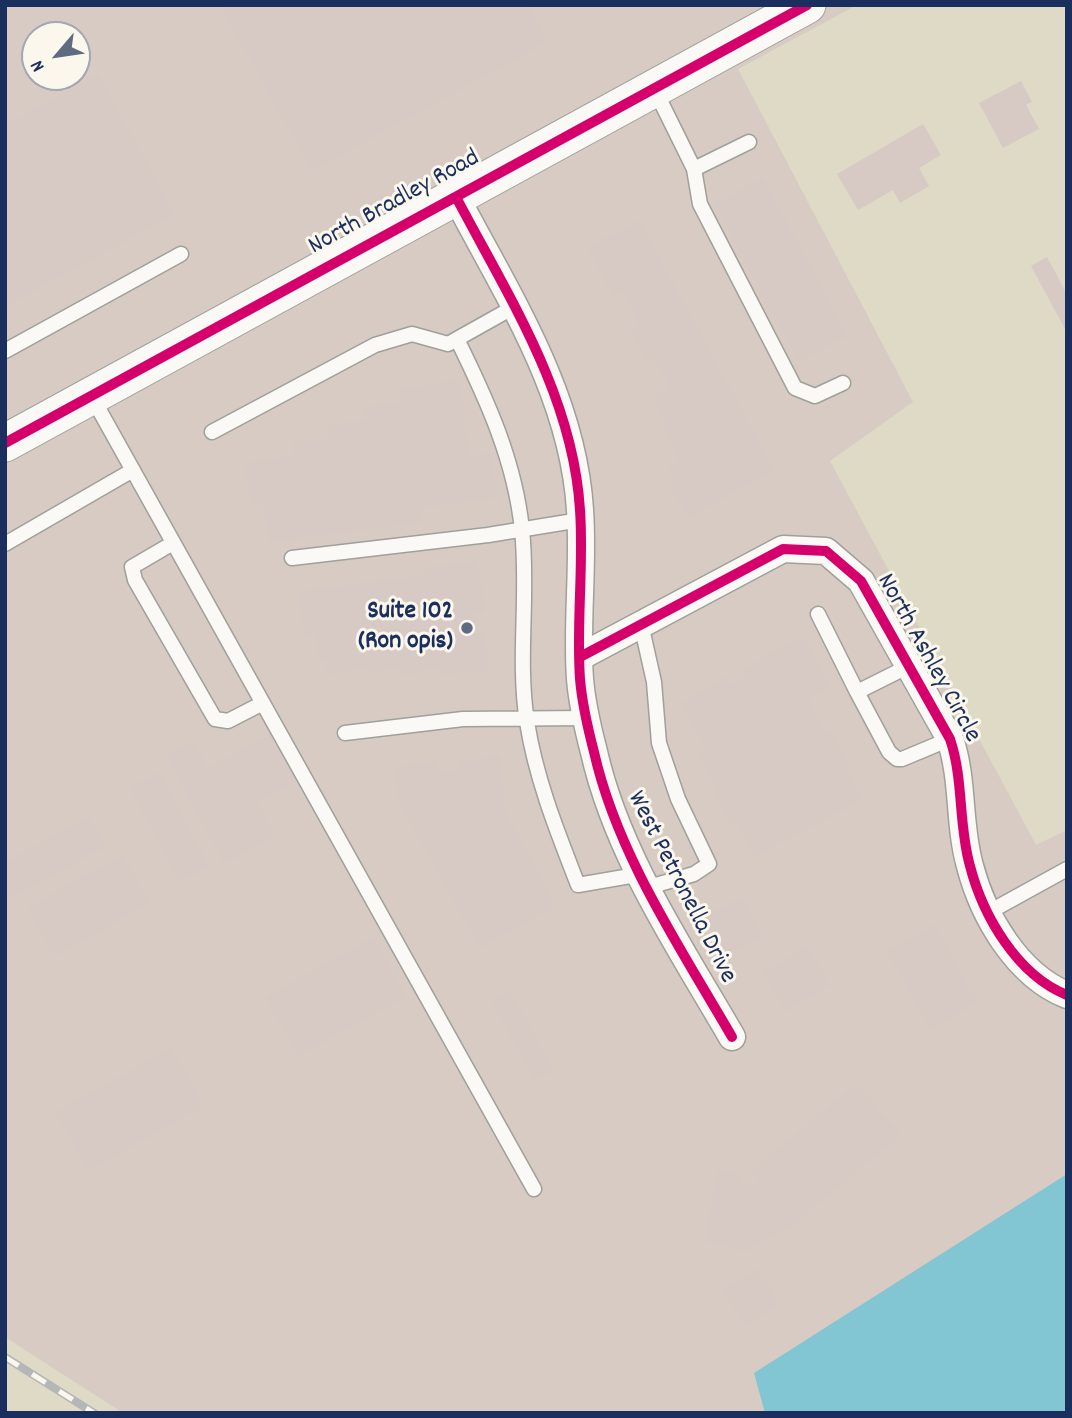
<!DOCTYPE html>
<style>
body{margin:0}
#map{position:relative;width:1072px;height:1418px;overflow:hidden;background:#dedac6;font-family:Dekko,sans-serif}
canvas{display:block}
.frame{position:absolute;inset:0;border:7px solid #1b2f5e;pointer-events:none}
.north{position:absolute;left:21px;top:21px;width:70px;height:70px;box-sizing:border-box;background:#fbf7ec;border:2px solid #a1a7b3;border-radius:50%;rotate:241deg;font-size:19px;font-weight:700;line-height:28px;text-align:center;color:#1b2f5e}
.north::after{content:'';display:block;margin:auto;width:24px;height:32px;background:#5f6b82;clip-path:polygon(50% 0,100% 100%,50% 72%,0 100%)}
</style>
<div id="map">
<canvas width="1072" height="1418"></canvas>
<div class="frame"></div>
<div class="north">N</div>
</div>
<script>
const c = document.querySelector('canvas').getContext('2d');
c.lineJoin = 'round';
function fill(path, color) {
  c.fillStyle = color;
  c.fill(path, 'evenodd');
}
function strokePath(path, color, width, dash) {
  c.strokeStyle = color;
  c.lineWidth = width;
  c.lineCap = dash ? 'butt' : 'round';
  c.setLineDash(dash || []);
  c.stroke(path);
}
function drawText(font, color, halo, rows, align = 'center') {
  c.font = font + ' Dekko,sans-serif';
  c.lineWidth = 6;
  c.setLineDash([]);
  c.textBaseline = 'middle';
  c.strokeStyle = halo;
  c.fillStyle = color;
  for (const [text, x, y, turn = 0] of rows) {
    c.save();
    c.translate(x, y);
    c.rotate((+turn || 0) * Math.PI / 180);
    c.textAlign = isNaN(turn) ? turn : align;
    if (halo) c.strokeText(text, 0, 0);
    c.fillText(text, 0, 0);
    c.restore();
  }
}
fill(new Path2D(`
 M5,5H857L738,69L913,402L830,461L1036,845L1067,830V1413H123L5,1337ZM35,35H77V77H35Z`), '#d7cbc4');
fill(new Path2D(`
 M1067,1174V1413H765L754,1373Z`), '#81c6d2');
fill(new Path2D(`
 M220,5H527L547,42L312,171Z
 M98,74L174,214L5,307V125Z
 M1021,81L1032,102L1026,105L1039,129L1003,148L979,103Z
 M923,124L941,155L919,168L929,186L900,203L893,190L858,210L837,174Z
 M763,178L847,336L798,362L715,204Z
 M639,221L774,470L688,518L670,485L676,482L668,467L680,461L663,429L668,426L653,397L671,388L654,356L646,361L630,330L639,325L622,291L613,296L588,247Z
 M1047,257L1067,294L1065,329L1031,266Z
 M459,380L469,456L492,452L496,498L421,508L423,522L270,542L263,502L251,503L245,462L294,456L292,442L330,439L327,425L366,420L364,407L401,402L400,389Z
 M477,561L485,612L474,613L476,632H484L489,670L441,675L440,668L404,675L402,668L365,673V668L327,674L326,660L320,661L316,635L305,636L298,591L426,575L424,568Z
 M802,636L830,686L808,699L825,731L829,729L848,763L843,766L862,800L755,856L737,822L732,825L713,790L718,788L699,754L707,750L681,703L728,676L733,685L747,678L742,670Z
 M270,735L296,782L257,803L275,836L225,864L166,755L193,741L208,768Z
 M500,755L505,812L556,906L480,948L399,802L395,766L436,761L438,771L459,769L458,762Z
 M159,772L209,867L180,882L130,788Z
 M89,817L105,847L10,898L5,890V862Z
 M122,855L149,903L55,957L28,907Z
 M743,897L762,938L725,956L705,915Z
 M934,925L977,1002L931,1029L887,952Z
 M373,937L406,996L298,1056L266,997Z
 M808,946L830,986L786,1012L763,972Z
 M510,991L553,1071L534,1081L492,1000Z
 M171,1048L204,1106L89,1171L56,1112Z
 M856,1084L900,1135L792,1225L745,1251L705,1241L717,1169L740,1174L739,1183L756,1185L760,1182L751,1172Z
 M757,1269L779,1305L745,1325L723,1289Z`), '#d7cac5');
const lane = new Path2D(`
 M655,90L694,169L700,204L795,388L815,396L843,383
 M694,169L749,142
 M457,339C487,400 515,461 522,530C529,593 517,659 527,722C536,779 557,831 578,885L642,874
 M5,351L181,254
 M92,397L534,1189
 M212,432L375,345L412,334L448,344L514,307
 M173,543L132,567L135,580L215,719L228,721L263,703
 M5,544L133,470
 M292,558L488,535L580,520
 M818,614L857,692
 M641,624L654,682L659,743L678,799L709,864L694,874L649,887
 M909,666L857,692L889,752L897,759H902L950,739
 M345,733L463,719L587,718
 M989,912L1067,869`);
const street = new Path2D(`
 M456,197C508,296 573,395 580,510C584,566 576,623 580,679C582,703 588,729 594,752C617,854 680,947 732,1037
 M580,657L783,549L826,551L861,581L950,739C964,780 958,824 970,866C983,916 1017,975 1067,995`);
const secondary = new Path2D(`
 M5,443L807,5`);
strokePath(lane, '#9fa09a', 17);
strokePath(street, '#9fa09a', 29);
strokePath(secondary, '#9fa09a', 39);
strokePath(lane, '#faf9f6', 14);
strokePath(street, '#faf9f6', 26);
strokePath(secondary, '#faf9f6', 37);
const rail = new Path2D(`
 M5,1357L94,1413`);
strokePath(rail, '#b4b6b8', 8);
strokePath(rail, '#fbf7ec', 5, [16]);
strokePath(new Path2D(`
 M456,197C508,296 573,395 580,510C584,566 576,623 580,679C582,703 588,729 594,752C617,854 680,947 732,1037
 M5,443L807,5
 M580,657L783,549L826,551L861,581L950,739C964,780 958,824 970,866C983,916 1017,975 1067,995`), '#d6006c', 10);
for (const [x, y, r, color] of [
 [467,628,7,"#5f6b82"]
]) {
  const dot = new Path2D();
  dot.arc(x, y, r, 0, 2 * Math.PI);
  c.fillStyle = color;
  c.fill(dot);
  strokePath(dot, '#fbf7ec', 2.5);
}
drawText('26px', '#1b2f5e', '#fbf7ec', [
 ["North Bradley Road",395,204,-29],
 ["North Ashley Circle",927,659,61],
 ["West Petronella Drive",680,888,63]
]);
drawText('bold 26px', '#1b2f5e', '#fbf7ec', [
 ["Suite 102",453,613],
 ["(Ron opis)",453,643]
], 'right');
</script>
